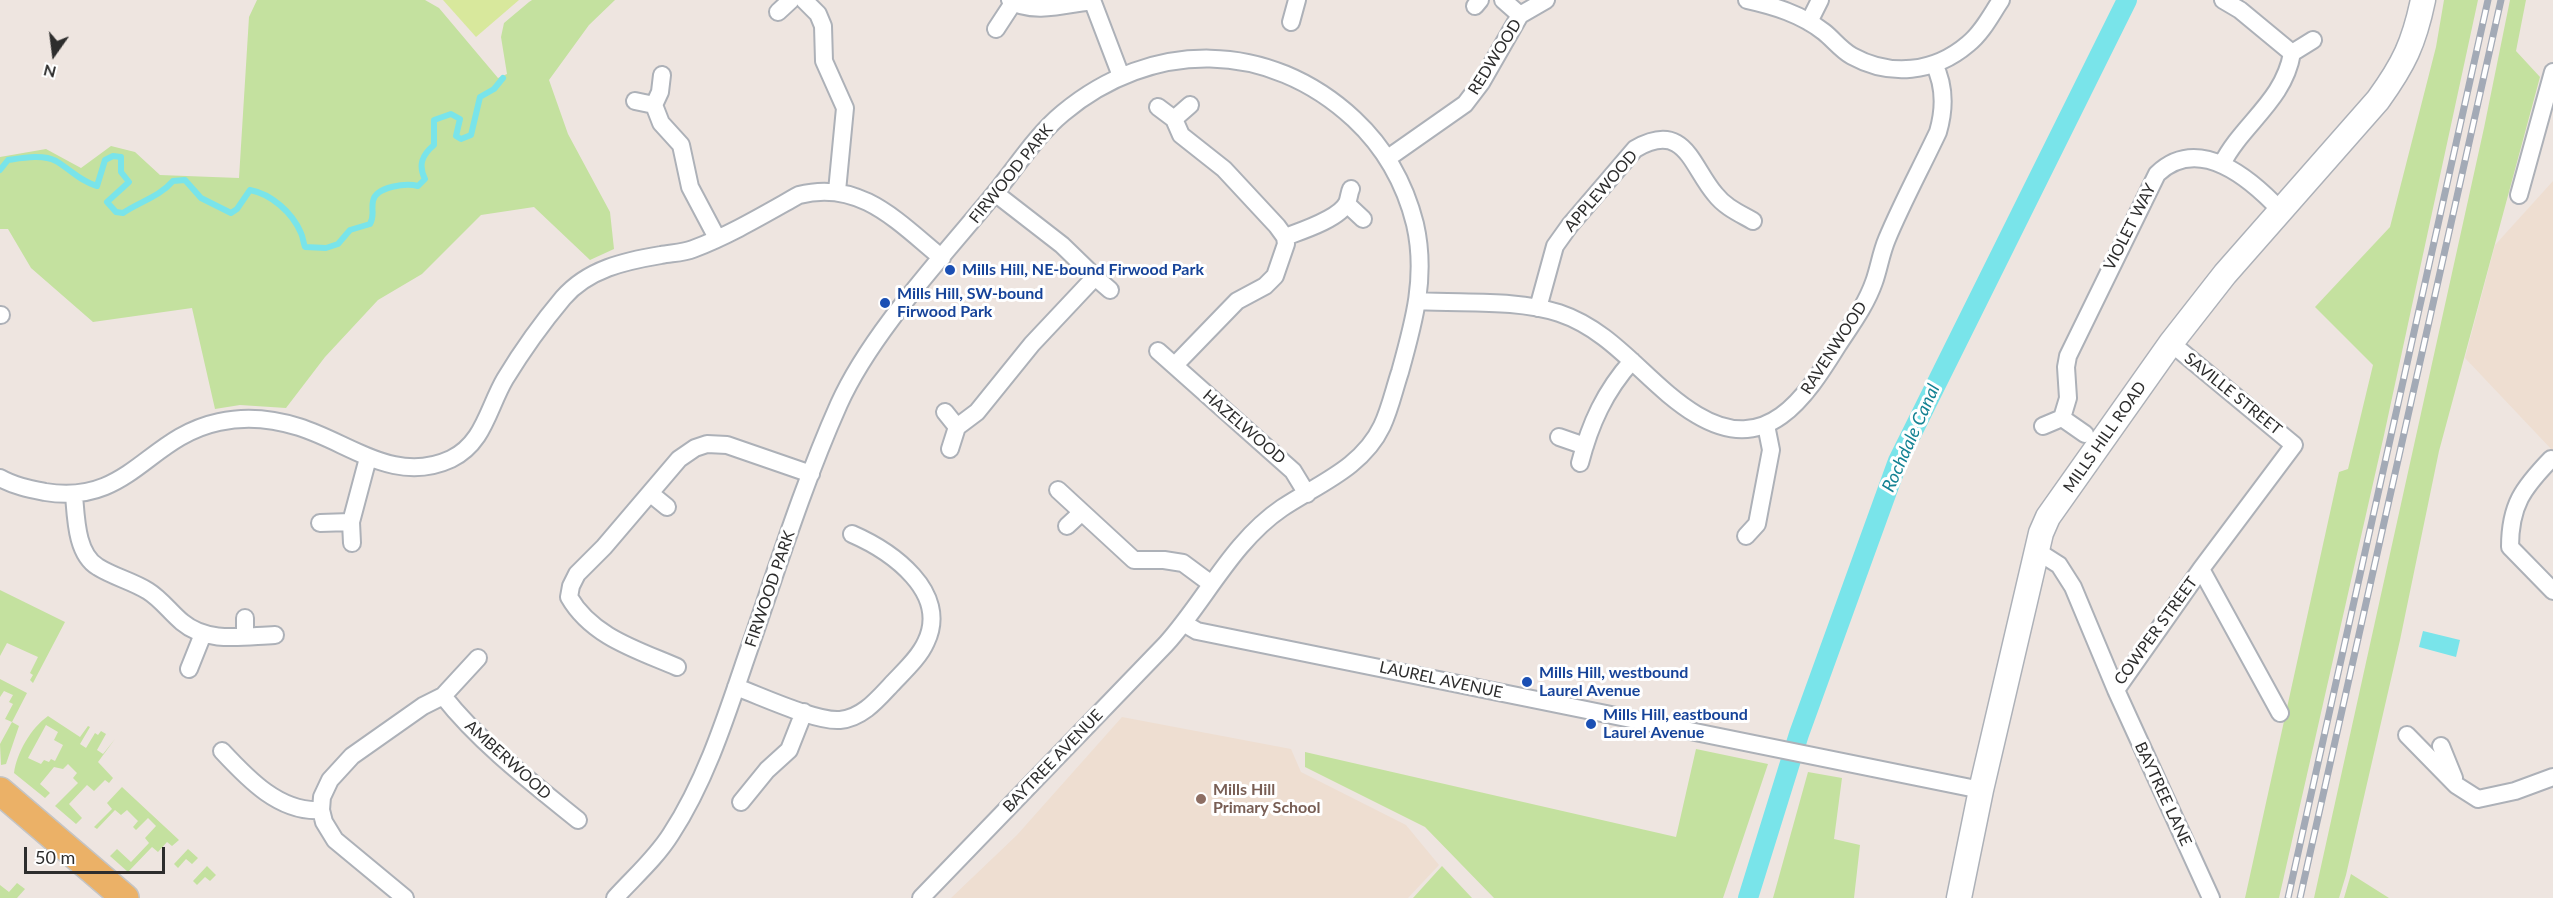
<!DOCTYPE html>
<style>
body{margin:0}
#map{position:relative;width:2553px;height:898px;overflow:hidden;background:#eee5e0;font-family:Lato,sans-serif}
canvas{display:block}
.north{position:absolute;left:24px;top:24px;width:60px;height:60px;-webkit-text-stroke:4px #fff;paint-order:stroke;rotate:194deg;font-size:16px;font-weight:700;line-height:24px;text-align:center;color:#2d2d2d}
.north::after{content:'';display:block;margin:auto;width:21px;height:27px;background:#2d2d2d;clip-path:polygon(50% 0,100% 100%,50% 72%,0 100%)}
.scale{position:absolute;left:24px;top:847px;width:141px;height:27px;box-sizing:border-box;border:3px solid #2d2d2d;border-top:0;padding-left:8px;font-size:18px;line-height:21px;white-space:nowrap;color:#2d2d2d;-webkit-text-stroke:4px #fff;paint-order:stroke}
</style>
<div id="map">
<canvas width="2553" height="898"></canvas>
<div class="north">N</div>
<div class="scale">50 m</div>
</div>
<script>
const c = document.querySelector('canvas').getContext('2d');
c.lineJoin = 'round';
function fill(path, color) {
  c.fillStyle = color;
  c.fill(path, 'evenodd');
}
function strokePath(path, color, width, dash) {
  c.strokeStyle = color;
  c.lineWidth = width;
  c.lineCap = dash ? 'butt' : 'round';
  c.setLineDash(dash || []);
  c.stroke(path);
}
function drawText(font, color, halo, rows, align = 'center') {
  c.font = font + ' Lato,sans-serif';
  c.lineWidth = 6;
  c.setLineDash([]);
  c.textBaseline = 'middle';
  c.strokeStyle = halo;
  c.fillStyle = color;
  for (const [text, x, y, turn = 0] of rows) {
    c.save();
    c.translate(x, y);
    c.rotate((+turn || 0) * Math.PI / 180);
    c.textAlign = isNaN(turn) ? turn : align;
    if (halo) c.strokeText(text, 0, 0);
    c.fillText(text, 0, 0);
    c.restore();
  }
}
fill(new Path2D(`
 M2553,181V451L2465,358L2495,245Z
 M1122,717L1291,749L1301,772L1406,825L1439,865L1408,898H951L1017,835Z`), '#eeded1');
fill(new Path2D(`
 M257,0H425L439,8L498,78L507,74L501,37L504,23L529,2L532,0H615L589,25L549,80L568,134L610,212L614,249L590,260L534,207L481,215L422,274L378,300L325,357L286,408L240,405L215,409L192,308L93,322L31,268L8,229H0V157L46,149L81,168L111,146L135,152L160,175L239,178L249,17Z
 M2444,0H2478L2384,435L2279,898H2245L2339,472L2348,469L2373,365L2315,307L2390,227L2436,47Z
 M2510,0H2526L2516,51L2540,77L2439,451L2400,640L2346,875L2339,898H2314L2484,128Z
 M0,590L65,622L33,683L30,680L33,675L30,673L38,657L7,643L0,656Z
 M0,679L27,693L12,722L19,726L6,764L1,765L0,744L12,722L5,719L13,704L9,702L13,695L4,691L0,697Z
 M48,716L80,737L88,726L90,727L80,744L86,748L95,733L98,735L101,731L106,734L97,750L103,754L115,739L98,762L113,778L109,783L105,780L94,791L87,785L69,804L82,818L76,824L55,806L78,783L73,778L77,773L68,764L63,769L54,767L40,784L50,793L45,798L14,773C17,752 31,728 48,716ZM46,725L58,732L54,740L63,745L55,761L51,759L49,762L44,760L41,764L28,758Z
 M1696,749L1768,764L1723,898H1494L1425,827L1305,767V752L1676,837Z
 M1808,772L1842,778L1834,839L1860,845L1854,898H1773Z
 M122,787L179,840L172,846L167,842L158,852L152,847L128,872L110,856L117,849L131,862L149,843L145,838L156,826L148,818L136,830L133,827L138,821L127,810L121,815L115,810L97,829L94,827L112,809L107,803Z
 M188,849L198,858L192,864L186,859L178,868L174,864Z
 M207,866L216,875L210,881L205,877L197,885L193,881Z
 M1442,866L1472,898H1413Z
 M2351,874L2389,898H2390H2344Z
 M17,883L25,889L17,898H0V885L9,892Z`), '#c4e19f');
fill(new Path2D(`
 M443,0H519L476,37Z`), '#d8e89c');
fill(new Path2D(`
 M2423,631L2460,640L2456,657L2419,647Z`), '#79e4ea');
strokePath(new Path2D(`
 M0,170L8,160C22,158 43,154 56,161C71,170 80,181 97,186L105,160L113,156L121,157V172L129,182L107,202L116,212L123,213C141,201 159,197 173,181L185,180L201,198L231,213L237,209L250,190C271,194 292,212 301,233C303,237 303,242 305,247L326,248L338,244L350,230L370,224C375,215 371,211 373,201C376,186 407,183 418,186L425,179C418,165 422,155 434,145V120L451,114L460,119L456,136L461,139L471,135L480,97L494,89L503,78`), '#79e4ea', 6);
strokePath(new Path2D(`
 M1748,898L1799,734L1898,461L2127,0`), '#79e4ea', 20);
const street = new Path2D(`
 M804,0L818,14L823,26L824,61L845,108L837,191
 M1010,0C1031,15 1068,4 1092,1
 M1092,0L1121,76
 M1503,0L1520,15
 M1747,0C1774,6 1801,14 1824,32C1833,39 1841,50 1852,56C1890,77 1934,73 1968,44C1982,33 1991,15 2001,0
 M1475,6L1480,0
 M778,12L791,0
 M1291,22L1297,0
 M1809,22L1820,0
 M996,29L1013,3
 M2292,53L2313,40
 M662,75L660,92L654,105L661,123L681,145L690,187L717,238
 M635,101L654,105
 M1158,107L1174,119L1181,135L1224,169L1277,226L1285,237L1286,244L1275,276L1265,286L1237,301L1175,365
 M1174,119L1190,105
 M1388,158L1465,104L1481,83L1520,15L1546,0
 M2222,164C2242,124 2284,101 2292,53L2240,10L2223,0
 M2519,195L2553,72
 M1347,204L1363,219
 M1285,237C1301,231 1339,219 1347,203C1349,199 1349,193 1351,189
 M1095,277L1110,290
 M1419,301C1464,304 1515,299 1559,313C1616,332 1647,385 1697,415C1767,457 1805,398 1838,345C1851,325 1866,305 1874,282C1879,268 1881,253 1887,239C1902,203 1921,168 1938,132C1945,108 1945,86 1934,64
 M1538,308L1555,246L1570,225L1635,149C1685,120 1691,166 1715,194C1725,207 1739,213 1753,221
 M0,315H1
 M1158,351L1293,471L1307,494
 M945,412L957,427
 M2043,426L2062,418
 M2085,434L2062,418L2068,398L2066,367L2068,356L2157,174C2199,134 2251,179 2281,211
 M1559,437L1585,446
 M950,449L957,427L977,412L1032,344L1095,277L1062,245L995,193
 M2551,459C2523,488 2510,505 2510,547L2553,591
 M1580,463C1590,424 1605,391 1632,361
 M0,478C14,486 30,489 45,492C129,506 147,437 219,422C245,416 274,419 299,427C350,443 395,485 451,459C484,443 488,408 505,379C522,351 542,323 563,298C588,269 625,261 661,255C671,253 683,253 693,249C730,235 765,214 799,195C860,179 898,222 942,258
 M1058,490L1134,560H1164L1183,563L1210,583
 M651,494L667,507
 M74,495C76,517 76,554 98,567C114,577 132,581 148,591C161,599 170,612 182,622C208,644 244,636 275,635
 M320,523L351,522
 M1067,526L1081,513
 M1746,536L1757,524L1760,508L1771,450L1766,425
 M352,543L351,522L368,458
 M2037,551L2059,565L2073,587L2116,690L2211,898
 M2201,569L2280,713
 M245,618V636
 M1185,624L1197,631L1981,790
 M677,667C638,650 592,637 569,597L571,586L577,574L604,547L679,459L695,448L707,444L727,445L811,474
 M189,669L203,634
 M736,687C761,696 816,722 840,720C862,718 877,700 891,685C903,672 919,658 926,642C950,592 891,551 852,534
 M2116,690L2201,569L2294,445L2171,343
 M443,696C480,743 531,782 578,820
 M2407,735L2456,785L2478,799L2515,791L2553,777
 M2441,746L2454,778
 M222,751C248,779 280,813 321,810
 M741,802L767,770L789,750L804,712
 M405,898L335,840L324,822L321,810L322,797L330,780L352,756L423,706L443,696L478,658
 M615,898C634,877 656,858 671,834C705,782 725,720 745,661C775,575 802,487 839,404C871,333 940,260 990,199C1014,171 1034,137 1063,113C1152,39 1269,40 1354,119C1384,147 1405,184 1415,224C1427,276 1414,322 1400,372C1394,390 1390,409 1382,426C1362,468 1318,484 1282,508C1232,542 1205,601 1166,644L921,898`);
const secondary = new Path2D(`
 M1959,898L1981,790L2041,533L2048,517L2171,343L2225,274L2378,100C2404,64 2414,43 2423,0`);
const primary = new Path2D(`
 M0,791L125,898`);
strokePath(street, '#adb1b8', 20);
strokePath(secondary, '#adb1b8', 27);
strokePath(primary, '#c4c4c4', 30);
strokePath(street, '#fff', 16);
strokePath(secondary, '#fff', 24);
strokePath(primary, '#ebb167', 27);
const rail = new Path2D(`
 M2288,898L2488,0
 M2300,898L2501,0`);
strokePath(rail, '#a3aab6', 7);
strokePath(rail, '#fff', 4.5, [14]);
for (const [x, y, r, color] of [
 [950,270,6,"#1a4fb4"],
 [885,303,6,"#1a4fb4"],
 [1527,682,6,"#1a4fb4"],
 [1591,724,6,"#1a4fb4"],
 [1201,799,6,"#8d6e63"]
]) {
  const dot = new Path2D();
  dot.arc(x, y, r, 0, 2 * Math.PI);
  c.fillStyle = color;
  c.fill(dot);
  strokePath(dot, '#fff', 2);
}
drawText('16px', '#2d2d2d', '#fff', [
 ["REDWOOD",1495,57,-58],
 ["FIRWOOD PARK",1011,174,-51],
 ["APPLEWOOD",1601,191,-49],
 ["VIOLET WAY",2130,227,-63],
 ["RAVENWOOD",1834,348,-57],
 ["SAVILLE STREET",2233,394,39],
 ["HAZELWOOD",1244,427,41],
 ["MILLS HILL ROAD",2105,437,-55],
 ["FIRWOOD PARK",770,589,-71],
 ["COWPER STREET",2156,631,-54],
 ["LAUREL AVENUE",1441,680,12],
 ["AMBERWOOD",508,760,42],
 ["BAYTREE AVENUE",1053,761,-46],
 ["BAYTREE LANE",2163,794,65]
]);
drawText('bold 16px', '#164399', '#fff', [
 ["Mills Hill, NE-bound Firwood Park",962,270],
 ["Mills Hill, SW-bound",897,294],
 ["Firwood Park",897,312],
 ["Mills Hill, westbound",1539,673],
 ["Laurel Avenue",1539,691],
 ["Mills Hill, eastbound",1603,715],
 ["Laurel Avenue",1603,733]
], 'left');
drawText('bold 16px', '#785e54', '#fff', [
 ["Mills Hill",1213,790],
 ["Primary School",1213,808]
], 'left');
drawText('italic 18px', '#138293', '#fff', [
 ["Rochdale Canal",1911,438,-66]
]);
</script>
